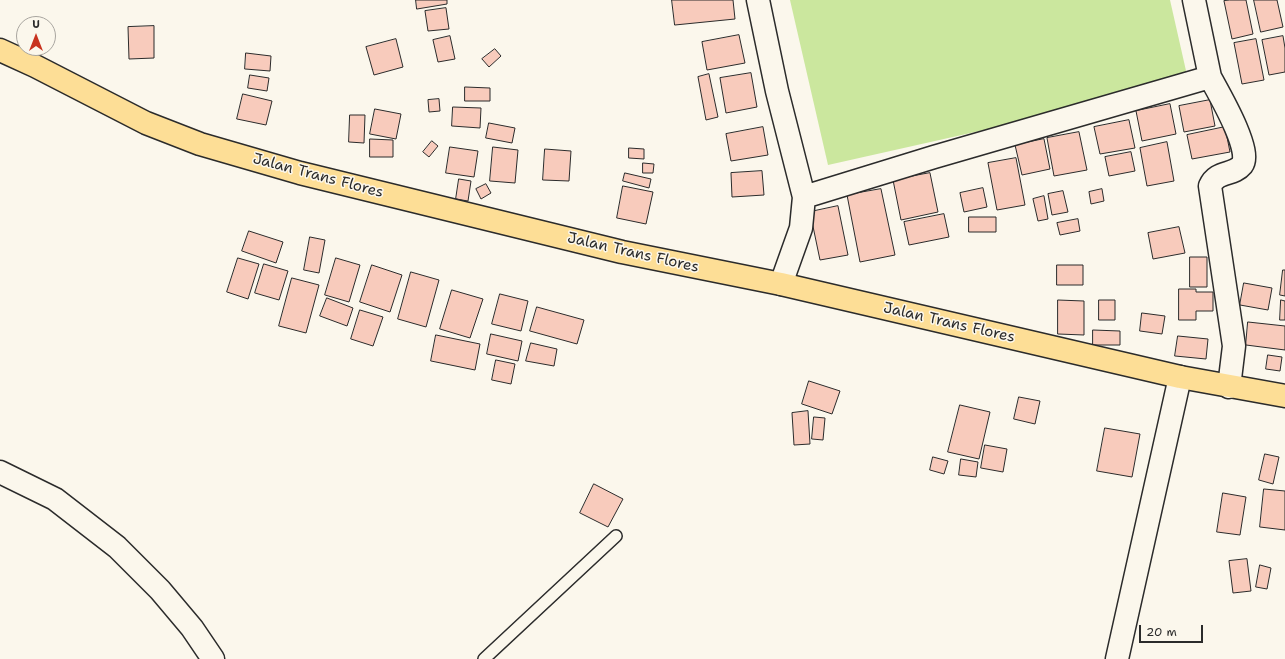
<!DOCTYPE html>
<style>
body{margin:0}
#map{position:relative;width:1285px;height:659px;overflow:hidden;background:#fbf7ec;font-family:"Shantell Sans",sans-serif}
canvas{display:block}
.north{position:absolute;left:16px;top:16px;width:40px;height:40px;box-sizing:border-box;background:#fbf7ec;border:1px solid #a8a59f;border-radius:50%;rotate:0deg;font-size:11px;font-weight:700;line-height:16px;text-align:center;color:#2b2b2b}
.north::after{content:'';display:block;margin:auto;width:14px;height:18px;background:#c8321e;clip-path:polygon(50% 0,100% 100%,50% 72%,0 100%)}
.scale{position:absolute;left:1139px;top:625px;width:64px;height:18px;box-sizing:border-box;border:2px solid #2b2b2b;border-top:0;padding-left:5px;font-size:12px;line-height:14px;white-space:nowrap;color:#2b2b2b;-webkit-text-stroke:3px #fbf7ec;paint-order:stroke}
</style>
<div id="map">
<canvas width="1285" height="659"></canvas>
<div class="north">U</div>
<div class="scale">20 m</div>
</div>
<script>
const c = document.querySelector('canvas').getContext('2d');
c.lineJoin = 'round';
function fill(path, color) {
  c.fillStyle = color;
  c.fill(path, 'evenodd');
}
function strokePath(path, color, width, dash) {
  c.strokeStyle = color;
  c.lineWidth = width;
  c.lineCap = dash ? 'butt' : 'round';
  c.setLineDash(dash || []);
  c.stroke(path);
}
function drawText(font, color, halo, rows, align = 'center') {
  c.font = font + ' "Shantell Sans",sans-serif';
  c.lineWidth = 3;
  c.setLineDash([]);
  c.textBaseline = 'middle';
  c.strokeStyle = halo;
  c.fillStyle = color;
  for (const [text, x, y, turn = 0] of rows) {
    c.save();
    c.translate(x, y);
    c.rotate((+turn || 0) * Math.PI / 180);
    c.textAlign = isNaN(turn) ? turn : align;
    if (halo) c.strokeText(text, 0, 0);
    c.fillText(text, 0, 0);
    c.restore();
  }
}
fill(new Path2D(`
 M790,0H1170L1189,84L828,165Z`), '#cbe79e');
const building = new Path2D(`
 M416,0H447V4L417,9Z
 M672,0H733L735,19L675,25Z
 M1230,0H1246L1253,34L1232,39L1224,1Z
 M1254,0H1277L1283,27L1261,32Z
 M446,8L449,29L428,31L425,11Z
 M154,26V58L129,59L128,27Z
 M739,35L745,63L707,70L702,42Z
 M450,36L455,59L438,62L433,40Z
 M1283,36L1285,48V72L1269,75L1262,40Z
 M396,39L403,67L374,75L366,47Z
 M1256,39L1264,80L1242,84L1234,43Z
 M495,49L501,56L489,67L482,59Z
 M246,53L271,56L270,71L245,69Z
 M751,73L757,107L726,113L720,78Z
 M709,74L718,117L706,120L698,77Z
 M250,75L269,78L267,91L248,88Z
 M465,87L490,88V101H465Z
 M243,94L272,101L266,125L237,119Z
 M439,99L440,111L429,112L428,100Z
 M1210,100L1215,126L1184,132L1179,106Z
 M1170,104L1176,134L1142,141L1136,111Z
 M453,107L481,108L480,128L452,126Z
 M375,109L401,114L396,139L370,134Z
 M350,115H365L364,143L349,142Z
 M1129,120L1135,148L1100,154L1094,127Z
 M489,123L515,128L512,143L486,138Z
 M763,127L768,155L731,161L726,134Z
 M1225,127L1230,152L1192,159L1187,135Z
 M1079,132L1087,170L1054,176L1047,138Z
 M370,139L393,140V157H370Z
 M1044,139L1050,169L1022,175L1015,145Z
 M432,141L438,146L429,157L423,152Z
 M1167,142L1174,181L1147,186L1140,148Z
 M450,147L478,151L474,177L446,173Z
 M493,147L518,150L515,183L490,181Z
 M629,148L644,149V159L629,158Z
 M545,149L571,151L569,181L543,180Z
 M1131,152L1135,171L1109,176L1105,157Z
 M1016,158L1025,205L997,210L988,163Z
 M643,163L654,164L653,173H643Z
 M762,171L764,195L732,197L731,173Z
 M625,173L651,179L649,188L623,181Z
 M930,173L938,212L901,220L893,180Z
 M459,179L471,181L468,201L456,199Z
 M486,184L491,193L481,199L476,189Z
 M623,186L653,192L646,224L617,218Z
 M983,188L987,207L964,212L960,193Z
 M881,189L895,255L860,262L847,195Z
 M1102,189L1104,201L1091,204L1089,192Z
 M1063,191L1068,212L1052,215L1048,194Z
 M1044,196L1048,219L1038,221L1033,199Z
 M838,206L848,255L820,260L810,212Z
 M944,214L949,237L909,245L904,222Z
 M969,217H996V232H969Z
 M1078,219L1080,231L1060,235L1057,223Z
 M1179,227L1185,253L1153,259L1148,233Z
 M249,231L283,242L276,263L242,251Z
 M310,237L325,240L319,273L304,270Z
 M1190,257H1207V287H1190Z
 M238,258L259,264L248,299L227,292Z
 M336,258L360,265L349,302L325,295Z
 M264,264L288,271L279,300L255,293Z
 M372,265L402,275L390,312L360,302Z
 M1057,265H1083V285H1057Z
 M1283,270H1285V296L1280,295Z
 M411,272L439,280L426,327L398,319Z
 M292,278L319,285L306,333L279,326Z
 M1244,283L1272,288L1268,310L1240,305Z
 M1179,289H1196V292H1213V311H1196V320H1179Z
 M452,290L483,299L470,338L440,329Z
 M500,294L528,301L521,331L492,324Z
 M327,298L353,308L347,326L320,316Z
 M1058,300L1084,301V335L1058,334Z
 M1099,300H1115V320H1099Z
 M1281,300L1285,301V320H1280Z
 M537,307L584,320L577,344L530,331Z
 M360,310L383,317L373,346L351,339Z
 M1142,313L1165,316L1162,334L1140,331Z
 M1248,322L1285,326V350L1246,345Z
 M1093,330L1120,331V345H1093Z
 M491,334L522,341L518,361L487,354Z
 M436,335L480,344L475,370L431,361Z
 M1178,336L1208,339L1206,359L1175,356Z
 M531,343L557,349L554,366L526,361Z
 M1268,355L1282,357L1280,371L1266,369Z
 M496,360L515,364L511,384L492,380Z
 M809,381L840,391L832,414L802,404Z
 M1019,397L1040,401L1035,424L1014,419Z
 M960,405L990,412L979,459L948,452Z
 M808,411L810,444L794,445L792,413Z
 M814,417L825,418L823,440L812,439Z
 M1105,428L1140,434L1132,477L1097,471Z
 M985,445L1007,449L1003,472L981,468Z
 M1265,454L1279,457L1273,484L1259,480Z
 M933,457L948,461L944,474L930,470Z
 M961,459L978,462L976,477L959,475Z
 M594,484L623,499L608,527L580,513Z
 M1264,489L1285,491V530L1260,527Z
 M1223,493L1246,497L1240,535L1217,532Z
 M1247,559L1251,591L1233,593L1229,561Z
 M1260,565L1271,568L1267,589L1256,587Z`);
fill(building, '#f8cbbc');
strokePath(building, '#2b2b2b', 1);
const service = new Path2D(`
 M484,659L616,536`);
const minor = new Path2D(`
 M758,0L777,91L804,197
 M1210,77C1218,92 1253,151 1242,165C1233,176 1217,170 1210,186L1234,346L1229,387
 M781,284L801,228L804,197L934,157L1210,77L1194,0
 M0,472L55,499L117,547L160,590L192,628L213,659
 M1117,659L1180,377`);
const trunk = new Path2D(`
 M0,50L35,66L146,123L200,144L300,173L622,252L781,284L1180,377L1285,396`);
strokePath(service, '#2b2b2b', 14);
strokePath(minor, '#2b2b2b', 25);
strokePath(trunk, '#2b2b2b', 25);
strokePath(service, '#fbf7ec', 11);
strokePath(minor, '#fbf7ec', 22);
strokePath(trunk, '#fdde96', 22);
drawText('15px', '#2b2b2b', '#fbf7ec', [
 ["Jalan Trans Flores",318,176,15],
 ["Jalan Trans Flores",633,253,13],
 ["Jalan Trans Flores",949,323,13]
]);
</script>
